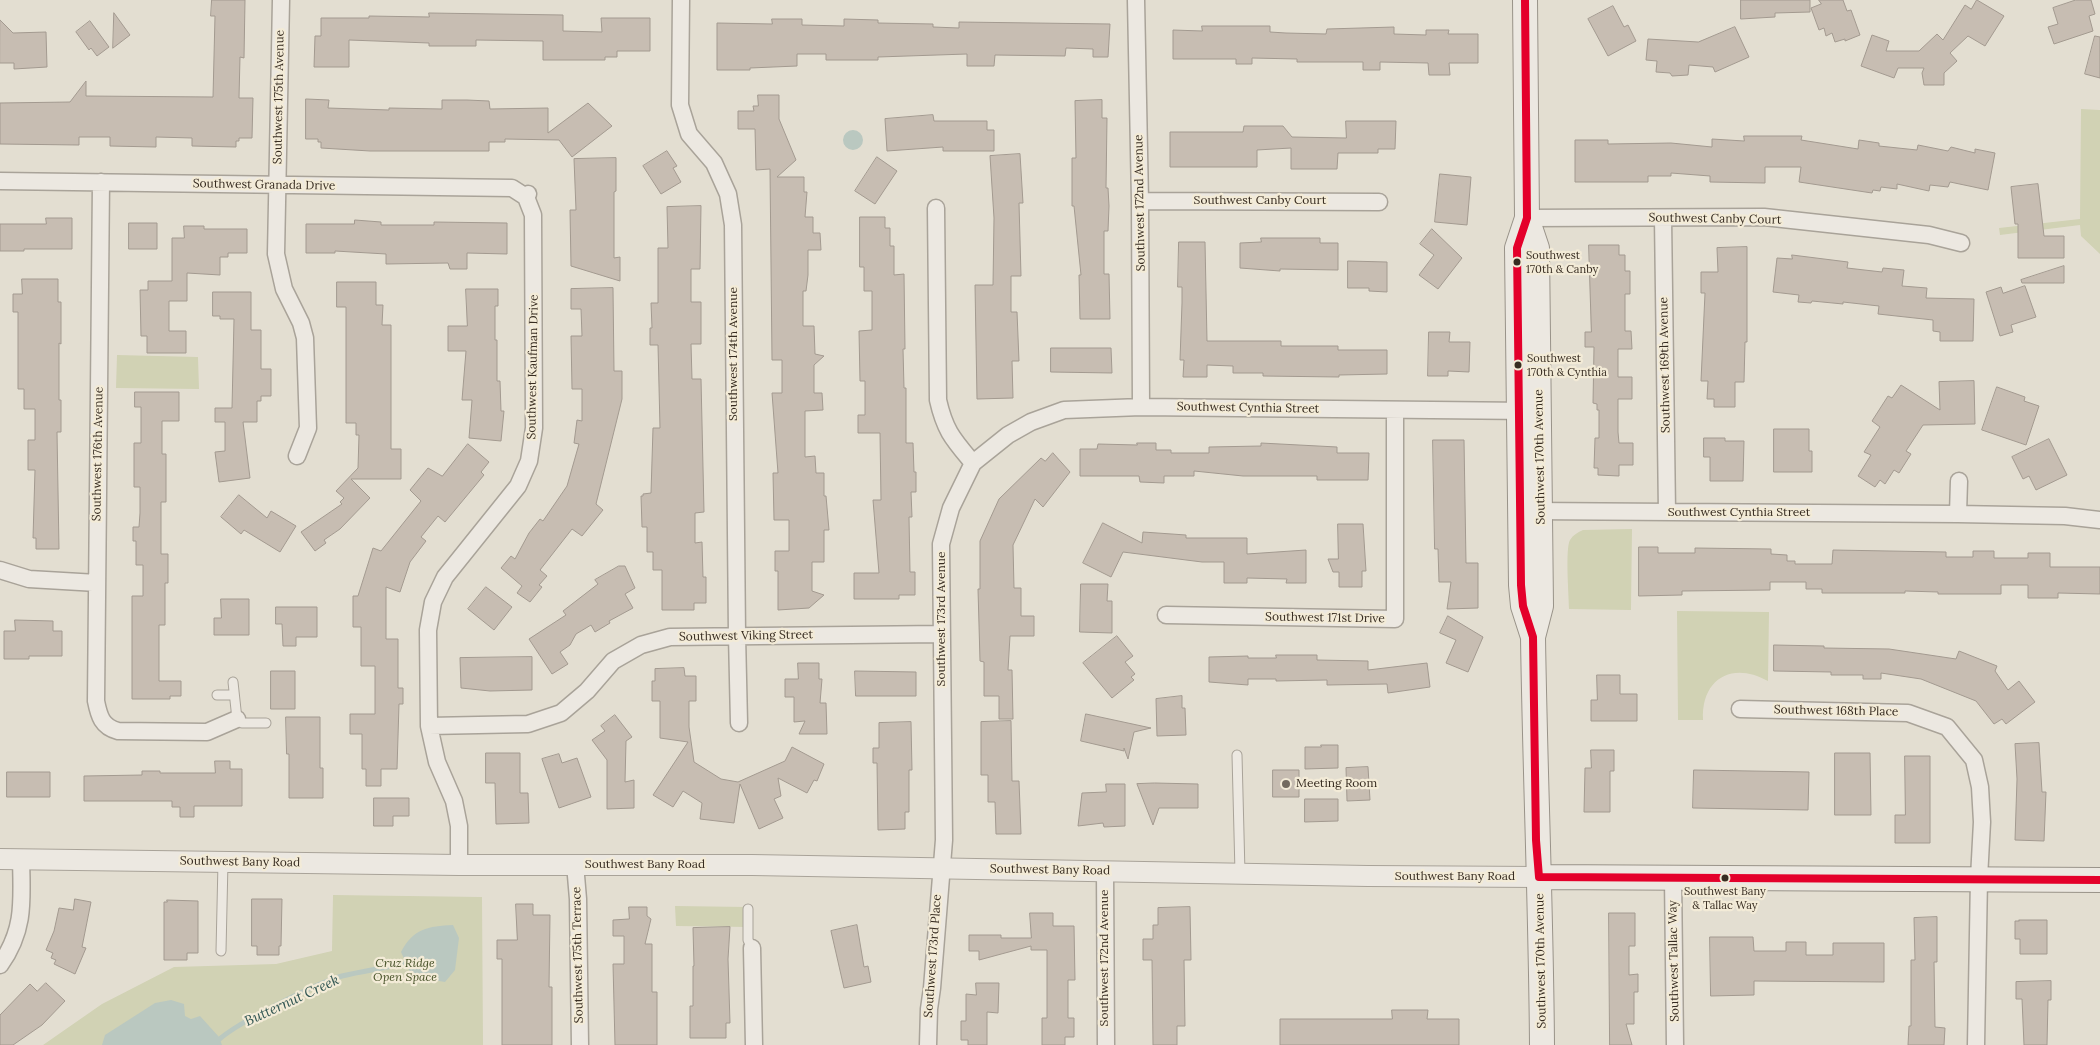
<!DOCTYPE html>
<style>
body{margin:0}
canvas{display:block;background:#e3ded1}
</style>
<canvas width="2100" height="1045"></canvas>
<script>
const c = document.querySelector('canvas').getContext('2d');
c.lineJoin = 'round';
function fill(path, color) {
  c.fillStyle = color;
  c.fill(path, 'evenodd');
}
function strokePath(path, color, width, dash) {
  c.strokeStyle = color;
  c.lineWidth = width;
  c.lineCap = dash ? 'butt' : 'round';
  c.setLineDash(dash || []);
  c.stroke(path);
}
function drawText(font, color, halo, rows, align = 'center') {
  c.font = font + ' Lora,serif';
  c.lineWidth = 4.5;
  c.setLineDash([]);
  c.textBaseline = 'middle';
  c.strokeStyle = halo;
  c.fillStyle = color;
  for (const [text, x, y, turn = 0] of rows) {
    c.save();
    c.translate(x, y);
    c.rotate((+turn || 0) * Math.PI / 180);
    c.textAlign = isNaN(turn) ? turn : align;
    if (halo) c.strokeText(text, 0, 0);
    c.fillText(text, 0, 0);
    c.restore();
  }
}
fill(new Path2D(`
 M2081,109L2100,110V254L2081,236L2080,225L2000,235L1999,228L2080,219Z
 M117,355L198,357L199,389L116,388Z
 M1632,529L1631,610L1569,609C1569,596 1565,549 1570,540C1573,535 1578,532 1583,530Z
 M1677,611L1769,612L1768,681C1733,661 1701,678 1703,720H1678Z
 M333,895L482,897L483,1045H43L102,1004L174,967L276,964L332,951Z
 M675,906L748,907L749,927L676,926Z`), '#d1d2b4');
fill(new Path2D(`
 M843 140a10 10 0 1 1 20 0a10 10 0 1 1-20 0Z
 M453,925L459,938L455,970L445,982L433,980L410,972L401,952C413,929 428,926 453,925Z
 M171,1000L184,1004L185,1016L191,1019L200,1016L219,1037L222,1045H102L105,1035L155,1003Z`), '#bac8c0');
strokePath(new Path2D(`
 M214,1045C226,1027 318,983 342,976C363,971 385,968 406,963L410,960`), '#bac8c0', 5);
const building = new Path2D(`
 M212,0H245L244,58L240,57L239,98H253L252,138H239V141H236V147L192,146V138L156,137V147L110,146V137H79V145L0,144V103L70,102L86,81V96L213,97L215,16H211Z
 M1741,0H1810V12L1775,13V17L1741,19Z
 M1819,0H1843L1847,11L1851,10L1860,35L1845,41V39L1835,42L1832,33L1826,36L1824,28L1819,30L1811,8L1821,4Z
 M1977,0L2004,16L1985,46L1968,36L1950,53L1957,61L1944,73V85H1924L1922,73L1924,68H1898L1894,78L1861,66L1872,35L1889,41L1886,51H1919L1937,34L1943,40L1965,5L1971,9Z
 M2076,0H2091L2095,14L2089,16L2093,31L2054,44L2048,27L2058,24L2053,8Z
 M1613,6L1624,27L1628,25L1636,41L1608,56L1588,19Z
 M114,13L130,35L113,48Z
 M429,13L563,15V31L602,32L601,18H650V51H617V57H605V60H543V41L476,40V46H429V43L349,40V67H314L315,36H321V18H369V16L429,17Z
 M772,19H802V25L844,26V19L878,20V23L933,24V27L959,28V22L1110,24L1108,57H1093V49L1066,48L1065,56L995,55L994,66H967V54L878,57V60H826V54H797V66L750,68V70H717V23L772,24Z
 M0,20L13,33L46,32L47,67L14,69V63H0Z
 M90,21L109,47L97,56L91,48L89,50L76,32Z
 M1202,26H1270V32L1286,33L1326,34L1327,29L1394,27V34L1426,35V30H1449L1448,34H1478V63H1449L1450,75H1429L1428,63L1380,62V70H1363V62H1297V59L1252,58V64H1236V59H1173V30L1202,31Z
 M1735,27L1749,57L1715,72L1713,67L1689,65L1688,75L1672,76L1670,73L1656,72L1657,61L1646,60L1648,39L1698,42Z
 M2095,36L2100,37V78L2085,74Z
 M758,95H779V119L796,160L777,177H804V192H807L805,217H813V233H820L821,250H808V275L806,291H803V326H814L815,354L824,356L814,365V393H822L823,410L805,411V457L815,456L816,473H824V496H826L829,530H824V562H812V591L824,595L809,608L778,610V571H775V551H789V520H774L773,473H778L772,393H782V360H772L770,169L756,170L755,129H738V111H754L753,106H758Z
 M306,99L329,100L328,108L389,110V108L442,109V100H467L489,101L490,109L548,108V133L588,103L612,126L572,157L559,140L505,139V142H489V151H370L321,148V142H318V139H306Z
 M1102,100V118H1107L1106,188H1108L1109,206L1108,231H1104V274H1109L1110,319H1080L1079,275H1081L1074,206H1072V158H1076L1075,101Z
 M933,115L934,121H987V130H994V151H943V147L887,151L885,119Z
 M1346,121H1396L1395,149H1378V153H1338L1337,169H1291V148L1257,150V167H1170V132H1243L1244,126H1283L1292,137L1346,138Z
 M1744,136H1802L1801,140L1858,149L1859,140L1879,143V146L1917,150L1918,145L1948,151L1951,147L1975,153V149L1995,153L1988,190L1950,182L1948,187L1930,185L1929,191L1897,184V189L1881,187L1880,191L1873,190L1872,193L1799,182L1801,167H1765V183L1710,182V176L1671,173V176H1648V182H1575V140H1608V144L1671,143L1712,147V139L1744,141Z
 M667,151L677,166L673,168L681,182L661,194L643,166Z
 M1020,154L1023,203H1019L1021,276H1011V312H1017L1019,361H1012L1013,398L977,399L975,285H993L994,218L990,156Z
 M877,157L897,171L875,204L855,191Z
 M616,158V191L614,192V258L620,257V281L571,266L570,210H576L574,159Z
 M1440,174L1471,177L1467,225L1435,222Z
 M2038,184L2044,236H2064V258H2018V224H2015L2011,187Z
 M701,206L700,269H691V302H701V344H691L692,379H701L704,512L695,513V543L702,542L703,577H706V603H694V610H662V570H653V552H647V527H642L641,496H643V494L651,493L653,428H660L658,345H650V328H652L651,303H658V248H668L667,207Z
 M860,217H885V228H890V246H894V275L904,274L905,349H903L904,388H906V443H913L914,472H916V492H911L912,517H909L910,572H915V595H899V599H854V573H879L873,500H881L880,433H858V415H865V381H860L859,331L872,330V291H864V267H860Z
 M46,218H72V249H24V251H0V224H46Z
 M355,220L381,222V225H434V222L507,223V254L467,253V269H450L448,263L386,264V254L335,251V253H306V224H354Z
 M129,223H157V249H129Z
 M184,226H204V229H247V253H228V257H220V275L187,273V301H169V331H186V353H147V336H141L140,290H148V281H172V238H184Z
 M1432,229L1462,258L1438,289L1419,275L1434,255L1420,244Z
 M1261,238H1320V243H1338V270L1280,269V271L1240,268V243L1261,242Z
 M1179,242H1205L1207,341H1281V346H1338V350H1387V374L1339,375V377L1263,376V373H1233V366L1207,365V377H1183L1184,360H1180L1182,303V287H1178Z
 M1589,245H1619V255H1625V271H1630V294H1625V331H1631L1632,349H1618V377H1632V399H1618V432L1619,443H1633V465H1619V476L1598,475V468H1594L1595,438H1599V410H1597V404L1593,403L1594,347H1585V332H1591Z
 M1747,247V342H1745L1744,382H1735V407H1714V399H1707L1708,381H1701L1705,293H1701V272H1718L1717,248Z
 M1792,255L1848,262L1847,268L1882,272L1883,268L1904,270L1902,286L1927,288L1926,298L1974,299L1973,341H1940V332L1933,331V320L1878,314L1879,306L1843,302V304L1812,301L1811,303L1798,302L1799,295L1773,292L1777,258L1792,259Z
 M1348,261L1387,262V292L1369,291V288H1348Z
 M2064,266V283H2022L2021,280Z
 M22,279H58V302H61V344L59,343V400H61V432H57L59,549H36V538H33L35,470H28V440H35V409H24V389H18V312H13V294H22Z
 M337,282H376V305H383L382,325H391V449H401V479H351L370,498L340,529L324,540L326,543L315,551L301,532L342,504L340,502L344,498L336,491L358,468L359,435H356V423H346V307H337Z
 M2025,286L2036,317L2011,325L2013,332L2000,336L1986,292L2001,287L2003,293Z
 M613,288L614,371H622V399L596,504L603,510L582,536L572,529L540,570L547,576L539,585L542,587L530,602L517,593L522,586L501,568L511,556L515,559L529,533L540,519L543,521L567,486L579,444L574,443L577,420L582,421V389H572L571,336H582L581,309H571V289Z
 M466,289H498V306H495V340H497V381H500L501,411H504L501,441L469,438L472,400H462L466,351H448V326H467Z
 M213,292H251V330H261V369H271V396H261V401H257V422H243L250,478L219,482L215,452L225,451V422H215V408H232L234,319H220V316H213Z
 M1429,332H1450L1449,342H1470L1469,372L1448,371V376H1428Z
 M1051,348H1111L1112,373L1051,372Z
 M1974,381L1975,424L1923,425L1906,451L1911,454L1899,473L1894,470L1885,484L1880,480L1875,487L1858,476L1871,455L1864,452L1880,427L1872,421L1888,396L1892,398L1901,385L1940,410L1939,382Z
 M1997,387L2025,397L2024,401L2039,406L2026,445L1982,430Z
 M135,392H179V421H162V454H166V502H161V554H168V583H165V625H159V681H181V696H170V699H132V596H143V565H136V541H133V527H139L140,513V487H134V443H141V407H135Z
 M1774,429H1809V451H1812V472H1774Z
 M1704,438H1725V441H1744L1743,481H1710V457H1704Z
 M2049,439L2067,475L2036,490L2029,476L2023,479L2012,457Z
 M1433,440H1464L1466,563H1478V608L1447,609L1451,582H1439L1438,549H1435Z
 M1137,443H1156V450H1171V453H1209V447L1261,446V443L1337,447V453H1369L1368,480H1317V476H1243L1194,471V476H1164V483L1140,482L1139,476H1080V449H1097L1098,444L1137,445Z
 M468,444L489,462L481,472L484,475L445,522L438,516L421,537L426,541L410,562L400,592L386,587V639H398V688H403V704H399L397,769H381V786H366V769H362V734H350V714H375V666H361V627H353V596H358L373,548L381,551L421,501L410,490L428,468L442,476Z
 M1053,453L1070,472L1043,507L1035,499L1013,545L1014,588H1021V616H1034V636H1010L1008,670H1012L1013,719H999V696H984V662L980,661L978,589H980V541L999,499L1041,458L1045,461Z
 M239,495L267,518L271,511L296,526L280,552L244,530L241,534L221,517Z
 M1103,523L1142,543L1143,532L1186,535V538H1247V554L1306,550V583H1286L1287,579L1247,578V583H1224V562H1202L1123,552L1111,577L1083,563Z
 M1338,524H1363L1366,571H1362V587H1339V572H1333L1328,559H1338Z
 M1639,547H1658V553H1695V548L1771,549V554L1787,555V561H1795V564H1832L1833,550L1946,552V557H1973V551H1994V558H2028V553H2050V567H2100V594L2058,593V598H2028V585H2001V594H1938V592L1905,591V593H1822V589H1806V582H1770V590L1682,591V595L1639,596Z
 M619,566H625L635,588L625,594L633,608L609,621L610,623L595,632L591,625L576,634L570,645L560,652L568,664L552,674L529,639L566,615L563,611L598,584L595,580Z
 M1081,584H1108L1107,601H1112V633L1080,632Z
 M486,587L512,607L494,630L468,609Z
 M221,599H249V635H214V618H221Z
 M276,607H317V637H296V646H283L282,624H276Z
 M1448,616L1483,637L1468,672L1446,663L1456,640L1440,633Z
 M15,620L53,621V631H62V656H29V659H4V631H15Z
 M1117,636L1133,656L1125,662L1135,674L1131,677L1134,680L1112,698L1083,663Z
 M1774,645L1824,646V648L1889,649L1956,659L1959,651L1997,666L1995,671L2008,690L2019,681L2035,702L2006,724L2002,719L1994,724L1976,701L1921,679L1881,673V679H1863V675H1831V672L1774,671Z
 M1276,655H1317V660L1368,661V670L1427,663L1430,687L1388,693L1387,684L1327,685V680L1276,681V679H1248V685L1209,682V657L1248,656V658H1276Z
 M532,657V690L490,691L461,688L460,658Z
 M798,663H819V679H822L820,703H826L827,734H799L805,721L794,722V697H785V679H798Z
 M684,668L685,676H696V701H689V727L694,762L721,779L738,782L785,761L792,747L824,764L817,781L814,780L807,793L778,778L781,796L774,799L783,818L759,829L740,784L734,823L700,819L702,803L683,791L673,807L653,795L688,742L660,738V701H652V681H655V669Z
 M271,671H295V709H271Z
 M855,671L916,672V696H856Z
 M1597,675H1620V694H1637V721H1591V700H1597Z
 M1182,696V708H1185L1186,735L1157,736L1156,699Z
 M1086,714L1151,728L1134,732L1128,759L1124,748V751L1081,741Z
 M615,715L632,737L626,741L625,782L634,780V808L607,809V760L592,740L605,731L601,726Z
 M286,717H320V768H323V798H289V754H287Z
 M1011,721L1012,781H1019L1021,834H996L995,802H988V775H981V722Z
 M911,722L912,770H909V812H905V829L878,830L877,763H873V748H879V723Z
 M2039,743L2042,792H2046L2044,841L2015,840L2017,779L2015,744Z
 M1321,745H1338V768L1305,769V747H1321Z
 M1591,750H1614V771H1610V812H1584L1585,768H1591Z
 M486,753H520V793H528L529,823L496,824L495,783H486Z
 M1835,753H1870L1871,815H1835Z
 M559,754L562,763L577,758L591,797L559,808L542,759Z
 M1905,756H1930V843H1895V815H1905Z
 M215,761H230V769H242V806H194V817H180V807H172V801H84V776L142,775V771H160V773H215Z
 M1368,767L1370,800L1347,801L1346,768Z
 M1273,770H1299V797H1273Z
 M1694,770L1809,772L1808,810L1693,808Z
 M7,772H50V797H7Z
 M1155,783L1198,784V808H1159L1153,825L1137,784Z
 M1106,784H1125V826L1104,827L1103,823L1078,826L1082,793L1106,792Z
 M374,798H409V816H393V826H374Z
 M1305,799H1338V821L1305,822Z
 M75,899L91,902L82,947L86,948L75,974L54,964L56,960L51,958L53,953L46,950L54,931L59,908L73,910Z
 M252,899H282L281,946H279V955H257V946H252Z
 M167,900L198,901V953H187V960H164V902H167Z
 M516,904H533V915H550L549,987H552V1045H502V959H497V940H517Z
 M629,907H647V916L651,919L645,944H652V992H657V1045H615L613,964H624V936H613V920L629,919Z
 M1190,907L1191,960H1184L1185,1026H1177V1045H1153L1152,960H1143V939H1153V925H1158V908Z
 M1030,913H1053V926H1074L1075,980H1068V1018H1074V1037H1065V1045H1042V1018H1047V950H1031V946L979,960V951H969V935H1001V938H1031Z
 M1609,913H1635V946H1629V975L1638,974V992H1634V1024H1626L1632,1045H1610Z
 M1937,917V962H1934L1935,1027L1945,1028L1944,1045H1908L1909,1026H1911V960H1915L1914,918Z
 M2019,920H2047V954H2020V939H2015V921H2019Z
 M857,925L864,967L868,966L871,982L844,988L831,931Z
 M730,927L728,959L730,1023H726V1038H690V1006H693V966H694L693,928Z
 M1710,937H1753L1754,951H1786V942H1806V955H1833V943H1884V982L1754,981V995L1711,996Z
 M2051,981V1000H2048L2047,1045H2024L2022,999H2016V982Z
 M46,983L65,1001L42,1025L13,1045H0V1015L30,984L37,991Z
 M976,983H999L998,1013L987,1012V1045H968V1040H961V1021H966V994L976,995Z
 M1392,1010H1428L1427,1019H1459V1045H1280V1019H1392Z`);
fill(building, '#c7bdb2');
strokePath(building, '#a39a90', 1);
const service = new Path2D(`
 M233,682L237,719L242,723H266
 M217,695H234
 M1237,755L1240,873
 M748,909V940L752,948
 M221,951L223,862`);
const minor = new Path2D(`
 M281,0L276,254L284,289L301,323L305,338L308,428L297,456
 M681,0L680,105L689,134L714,163L728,194L733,225L737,635L739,723
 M1136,0L1140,201L1141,407
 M0,181L512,188L526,197
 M101,182L96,701C99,716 102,727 118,731L207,732L237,719
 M1140,201L1379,202
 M936,208L938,400C945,431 953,439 973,463
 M1527,218L1764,217L1929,235L1961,243
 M1663,218L1667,512
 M1531,511L1958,514L2065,516L2100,520
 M1958,514L1959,481
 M0,570L29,579L97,583
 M1166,615L1395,619V410
 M1740,709L1908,713L1947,727L1974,760L1980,787L1982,822L1979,878L1976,1045
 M429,726L528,724L561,713L587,691L613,661L641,645L670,637L941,634
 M575,864L578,899L580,1045
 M459,865V826L454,801L437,762L429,726L428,630L433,602L445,577L518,486L529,461L534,428L533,215L526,197L528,194
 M1105,871L1106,1045
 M1673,877L1675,1045
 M752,948L754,1045
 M0,965C25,930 22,901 21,860
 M928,1045L929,1009L932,988L944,840L941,544L951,508L973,463L1008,435L1031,422L1064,410L1141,407L1529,411`);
const tertiary = new Path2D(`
 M0,859L459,865H752L1368,876L1539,877`);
const secondary = new Path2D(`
 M1525,0L1527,218L1537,248L1541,606L1533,637C1535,773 1541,909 1542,1045
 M1527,218L1517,248L1521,585L1523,606L1533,637
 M1539,877L2100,880`);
strokePath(service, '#a9a399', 11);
strokePath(minor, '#a9a399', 19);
strokePath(tertiary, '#a9a399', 22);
strokePath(secondary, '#999389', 26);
strokePath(service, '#ece8e1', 9);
strokePath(minor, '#ece8e1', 16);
strokePath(tertiary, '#ece8e1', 20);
strokePath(secondary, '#ece8e1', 24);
strokePath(new Path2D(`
 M1525,0L1527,218L1517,248L1521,585L1523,606L1533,637L1536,840L1539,877
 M1539,877L2100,880`), '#e4002b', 8);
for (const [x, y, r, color] of [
 [1517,262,4.5,"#372c21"],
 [1518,365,4.5,"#372c21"],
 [1286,784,5,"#736a5f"],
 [1725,878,4.5,"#372c21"]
]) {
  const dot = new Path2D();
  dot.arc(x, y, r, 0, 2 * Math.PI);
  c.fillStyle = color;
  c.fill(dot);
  strokePath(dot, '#f3ebd7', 2);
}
drawText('11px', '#372c21', '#f3ebd7', [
 ["Southwest",1526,256],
 ["170th & Canby",1526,270],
 ["Southwest",1527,359],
 ["170th & Cynthia",1527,373],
 ["Southwest Bany",1725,892,"center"],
 ["& Tallac Way",1725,906,"center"]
], 'left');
drawText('12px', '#372c21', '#f3ebd7', [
 ["Southwest 175th Avenue",279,97,-89],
 ["Southwest Granada Drive",264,185,1],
 ["Southwest Canby Court",1260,201],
 ["Southwest 172nd Avenue",1140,203,-91],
 ["Southwest Canby Court",1715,219,1],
 ["Southwest 174th Avenue",734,354,-90],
 ["Southwest 169th Avenue",1665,365,-91],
 ["Southwest Kaufman Drive",533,367,-89],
 ["Southwest Cynthia Street",1248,408,1],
 ["Southwest 176th Avenue",98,454,-89],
 ["Southwest 170th Avenue",1540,457,-91],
 ["Southwest Cynthia Street",1739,513],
 ["Southwest 171st Drive",1325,618,1],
 ["Southwest 173rd Avenue",942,619,-90],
 ["Southwest Viking Street",746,636,-1],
 ["Southwest 168th Place",1836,711,1],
 ["Southwest Bany Road",240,862,1],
 ["Southwest Bany Road",645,865],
 ["Southwest Bany Road",1050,870,1],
 ["Southwest Bany Road",1455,877],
 ["Southwest 175th Terrace",578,955,-91],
 ["Southwest 173rd Place",933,956,-86],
 ["Southwest 172nd Avenue",1105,958,-90],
 ["Southwest 170th Avenue",1541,961,-91],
 ["Southwest Tallac Way",1674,961,-91]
]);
drawText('12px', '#372c21', '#f3ebd7', [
 ["Meeting Room",1296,784]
], 'left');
drawText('italic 12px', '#485229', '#f3ebd7', [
 ["Cruz Ridge",405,964],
 ["Open Space",405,978]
]);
drawText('italic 14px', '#325653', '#f3ebd7', [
 ["Butternut Creek",292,1001,-25]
]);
</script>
